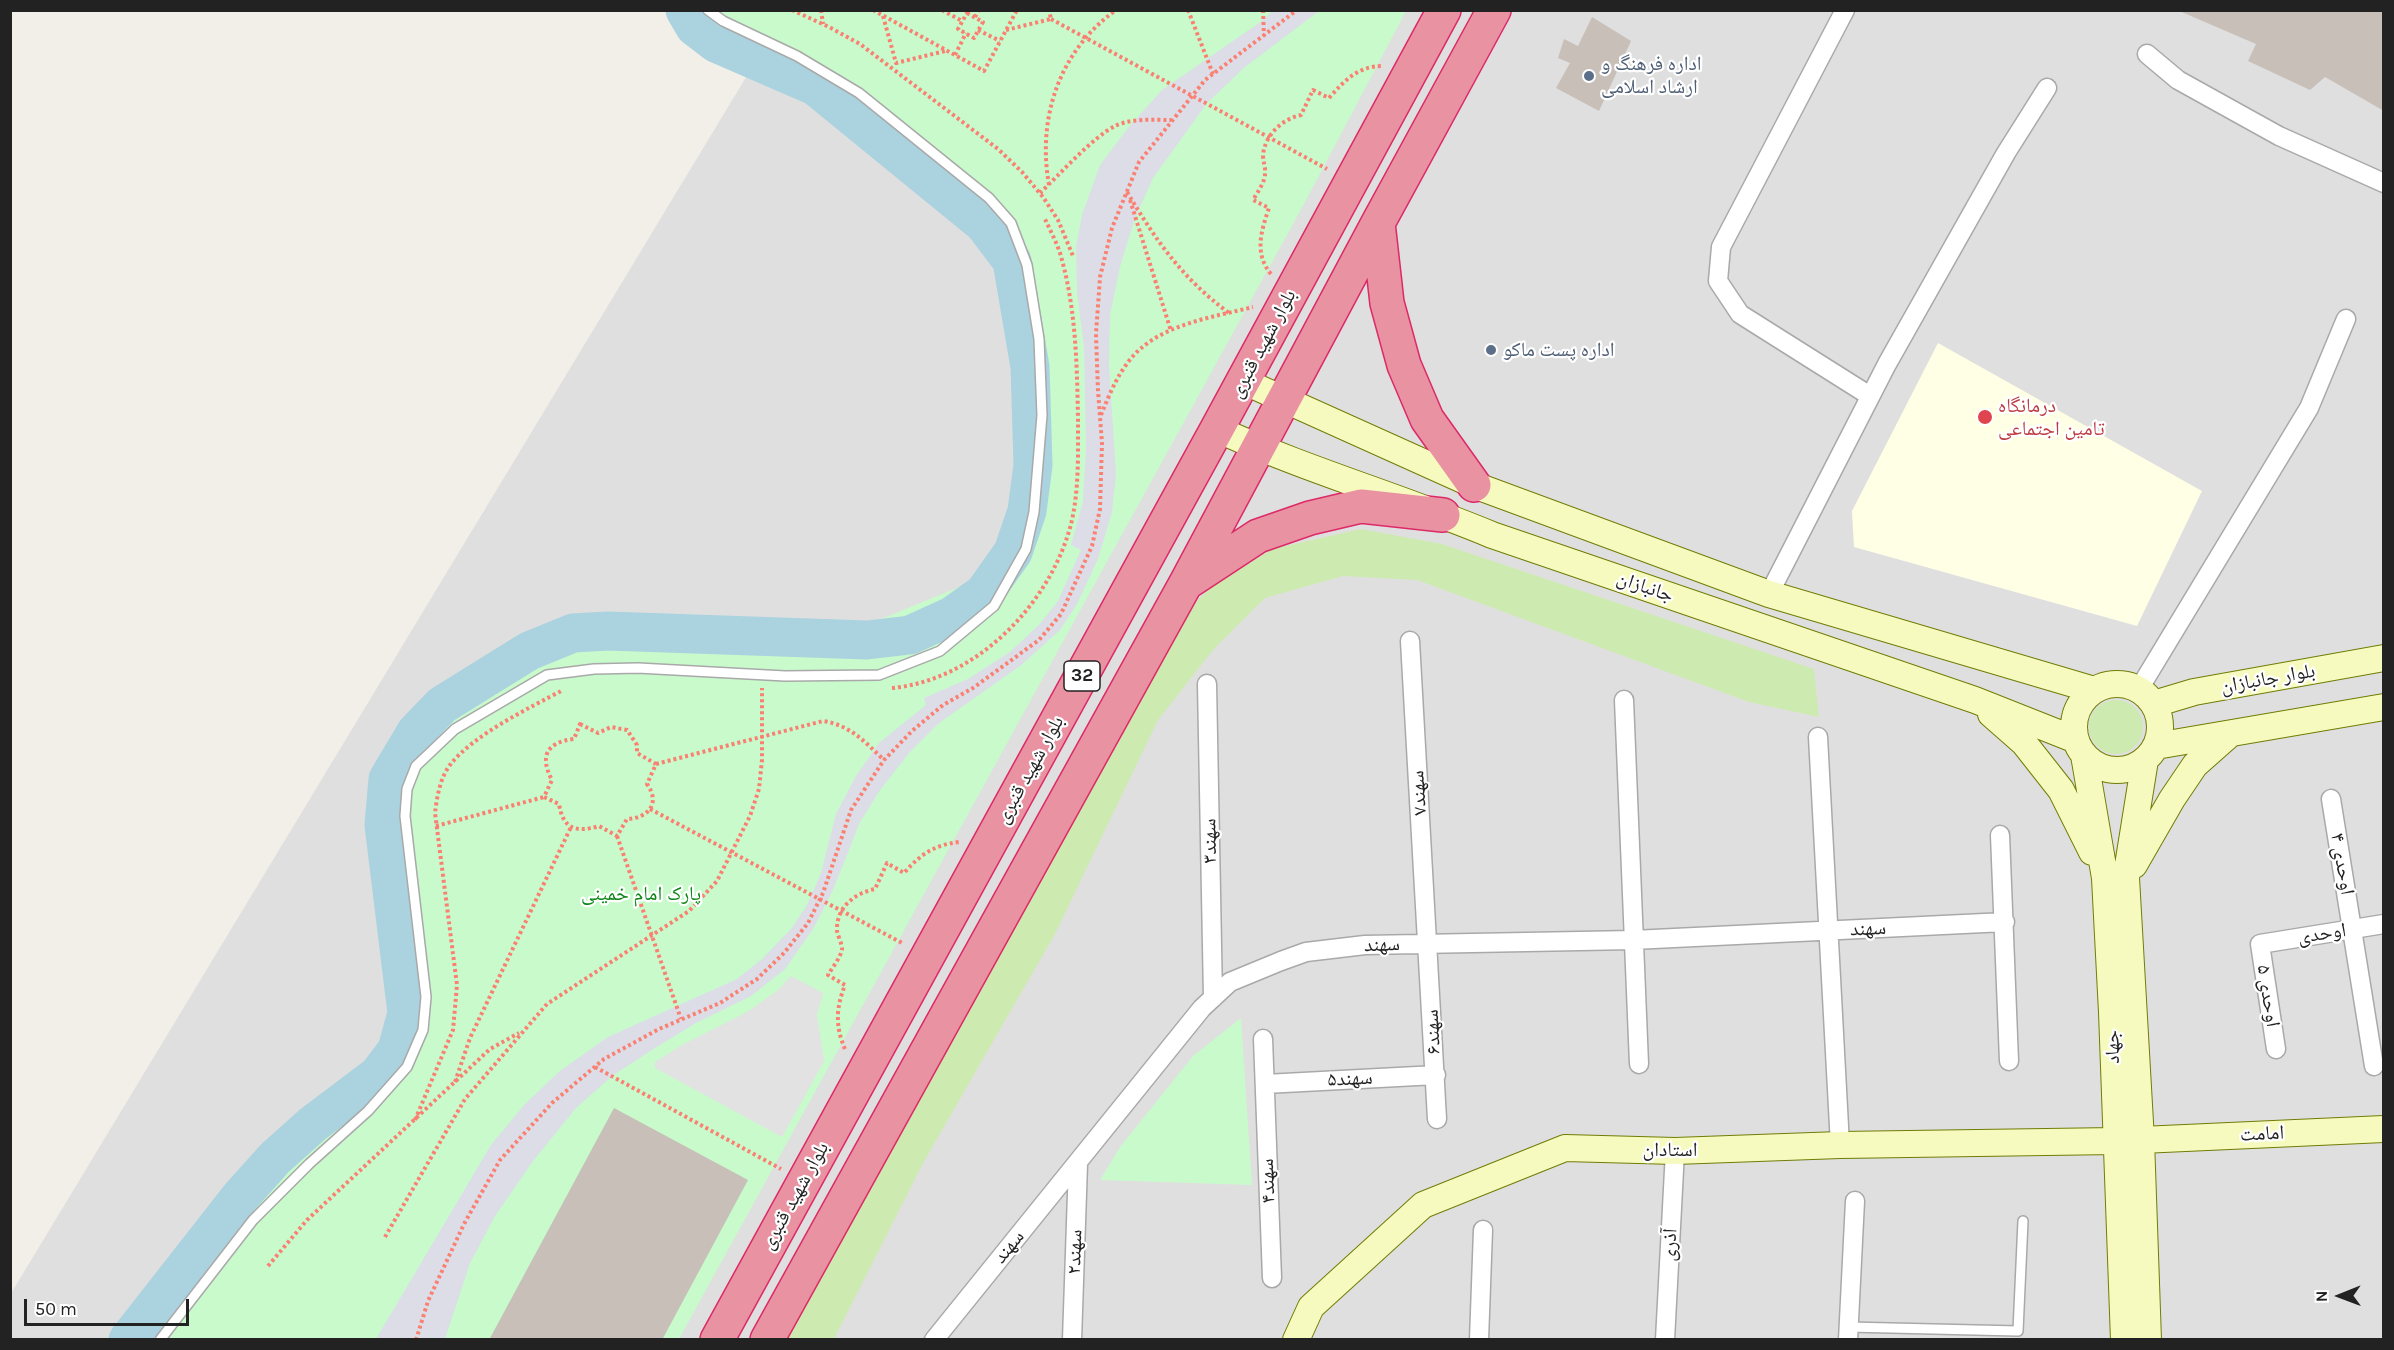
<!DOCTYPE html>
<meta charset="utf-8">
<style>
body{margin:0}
#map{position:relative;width:2394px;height:1350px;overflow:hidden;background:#f2efe9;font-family:Karla,sans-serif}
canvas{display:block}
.frame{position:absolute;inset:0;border:12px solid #222;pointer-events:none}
.north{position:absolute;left:2310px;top:1266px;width:60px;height:60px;-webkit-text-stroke:4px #fff;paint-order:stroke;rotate:269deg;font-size:16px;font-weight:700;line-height:24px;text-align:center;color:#222}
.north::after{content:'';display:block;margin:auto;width:21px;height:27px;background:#222;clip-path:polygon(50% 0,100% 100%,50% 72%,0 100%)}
.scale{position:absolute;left:24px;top:1299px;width:165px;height:27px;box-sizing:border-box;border:3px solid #222;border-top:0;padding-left:8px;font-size:18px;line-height:21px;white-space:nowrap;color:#222;-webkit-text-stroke:4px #fff;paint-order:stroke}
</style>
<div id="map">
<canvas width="2394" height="1350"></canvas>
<div class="frame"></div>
<div class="north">N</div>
<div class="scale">50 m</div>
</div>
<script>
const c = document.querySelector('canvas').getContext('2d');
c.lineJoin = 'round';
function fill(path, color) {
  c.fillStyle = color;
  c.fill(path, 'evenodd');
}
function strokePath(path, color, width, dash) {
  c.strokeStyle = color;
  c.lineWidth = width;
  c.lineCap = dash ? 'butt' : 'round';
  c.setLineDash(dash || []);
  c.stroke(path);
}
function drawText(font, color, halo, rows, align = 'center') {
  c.font = font + ' Karla,"Noto Naskh Arabic",sans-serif';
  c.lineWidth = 4.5;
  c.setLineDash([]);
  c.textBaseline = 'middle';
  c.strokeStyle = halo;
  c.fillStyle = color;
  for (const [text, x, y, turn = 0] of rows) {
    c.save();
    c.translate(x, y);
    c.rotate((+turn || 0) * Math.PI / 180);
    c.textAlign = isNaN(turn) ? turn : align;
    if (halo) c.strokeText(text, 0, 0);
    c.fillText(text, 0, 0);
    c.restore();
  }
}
fill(new Path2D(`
 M786,11H2383V1339L11,1340L10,1295Z`), '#e0dfdf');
fill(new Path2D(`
 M1938,343L2202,491L2137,626L1854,547L1852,511Z`), '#ffffe5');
fill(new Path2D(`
 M1361,529L1442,544L1814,669L1819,717L1749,702L1417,580L1343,576L1265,598L1213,650L1158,720L1055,934L923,1163L834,1339L785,1340L1185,613L1211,587L1272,549Z
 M2089 727a27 27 0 1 1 54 0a27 27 0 1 1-54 0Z`), '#cdebb0');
fill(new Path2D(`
 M684,11H1406L1304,204L679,1339L134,1340L300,1128L399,1052L393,888L392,762L468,704L572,645L753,648L849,632L1006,568L1038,387L1030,295L910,169L807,91Z
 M1241,1018L1252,1185L1100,1180L1120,1147L1193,1056Z`), '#c8facc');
fill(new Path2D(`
 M791,976L823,993L817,1015L824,1061L782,1137L655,1068V1062L682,1045L747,1012L777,991Z`), '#e2e2e2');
fill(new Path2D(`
 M1274,10L1319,11L1245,67L1207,103L1153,178L1135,218L1120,267L1110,315L1109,365L1116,474L1112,512L1098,559L1077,604L1060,630L1020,666L939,723L909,753L880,790L860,822L833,890L813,929L785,969L751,996L696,1023L655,1048L612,1076L576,1108L533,1161L495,1216L470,1263L445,1339H376L491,1145L525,1104L560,1071L608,1037L737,979L762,959L791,929L807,905L821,873L836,814L856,776L879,743L926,705L924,698L968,679L1010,652L1039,625L1058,601L1081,550L1071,545L1083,501L1086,448L1084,348L1077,292L1076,247L1082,215L1100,165L1128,128L1162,90L1259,23Z`), '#dddde8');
strokePath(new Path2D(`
 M128,1340L240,1197L275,1158L313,1124L378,1075L397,1050L407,1013L384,825L388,779L416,732L442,705L529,651L573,633L608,631L867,640L910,635L952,616L984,593L1013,552L1027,511L1033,465L1030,367L1012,261L984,224L815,86L716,43L695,27L685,10`), '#aad3df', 39);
fill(new Path2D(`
 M2177,10H2384V111L2325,77L2310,90L2248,61L2256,44Z
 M1592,17L1631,41L1599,111L1556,88L1570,63L1558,58L1564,39L1578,46Z
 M614,1108L748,1180L662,1340H489Z`), '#c7bfb8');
const lane = new Path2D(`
 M1848,1327L2018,1331L2023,1221
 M160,1340L253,1220L309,1164L368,1111L407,1067L423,1030L426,997L405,816L407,789L416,766L455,729L547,675L594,669L638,668L785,676L879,675L940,651L994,606L1026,549L1034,512L1042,415L1039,339L1027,265L1011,223L989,198L859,93L797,56L723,21L708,10`);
const street = new Path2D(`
 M1845,10L1721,247L1718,281L1740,314L1870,396
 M2147,54L2178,80L2279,136L2384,183
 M1769,594L1887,364L2006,153L2047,88
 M1410,641L1437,1119
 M1207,684L1213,998
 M2139,689L2309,408L2346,319
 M1624,700L1639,1064
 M1818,737L1840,1145
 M2331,799L2374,1066
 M2000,835L2009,1061
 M1263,1039L1272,1278
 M2276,1049L2260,944L2384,924
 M1265,1084L1436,1075
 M934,1340L1202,1008L1230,982L1281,961L1306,952L1365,945L1633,940L2005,922
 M1072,1340L1078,1164
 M1479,1340L1483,1230
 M1665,1340L1675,1151
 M1848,1340L1855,1201`);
const secondary = new Path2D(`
 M1243,381L1474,485L1769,594L2094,690
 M1217,429C1306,470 1401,497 1492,535L1975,700L2076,740
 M2074 727a43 43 0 1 1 86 0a43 43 0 1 1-86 0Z
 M2154,704L2194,692L2384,658
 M1991,714L2024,743L2061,790L2092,852
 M2156,746L2384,707
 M2084,755L2105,878L2112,1012L2124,1340
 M2145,760L2126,878L2141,1140L2148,1340
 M2134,865L2172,799L2195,765L2230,734
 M2141,1140L2384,1129
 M1296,1340L1311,1307L1423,1205L1565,1148L1675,1151L1840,1145L2115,1141`);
const highway = new Path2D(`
 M1378,223L1387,303L1404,365L1427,419L1474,485
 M1188,582L1258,536L1310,518L1361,506L1443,515
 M717,1340L1217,429L1444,10
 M767,1340L1186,583L1378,223L1494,10`);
strokePath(lane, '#a9a9a9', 12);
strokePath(street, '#a9a9a9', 21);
strokePath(secondary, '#707d05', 28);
strokePath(highway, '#dc2a67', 36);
strokePath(new Path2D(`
 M792,10L829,27L860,44L998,149L1022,172L1043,197L1058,220L1073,256
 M821,10L823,24
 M873,10L984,71L1017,10
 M942,10L962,21
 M1188,10L1213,74
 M1263,10L1264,36
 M967,13L983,22L974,38L958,29Z
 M883,16L896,63L945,51
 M975,17L979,10
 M1051,19L1327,169
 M978,30L1000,41
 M1006,30L1051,19L1049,10
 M955,55L966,33
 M1049,185C1037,118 1059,51 1116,10
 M1127,192C1157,242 1182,278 1229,313
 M1040,193C1059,175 1093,137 1115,126C1131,118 1153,120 1171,120
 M1130,200L1171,331
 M1271,274C1254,254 1261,231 1269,208L1253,200C1257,193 1265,182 1265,174C1266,168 1263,162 1263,155C1265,135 1282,119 1301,115L1313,90L1329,98C1345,80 1358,66 1383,66
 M1101,415C1108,398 1115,380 1126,365C1153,325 1210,318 1253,307
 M892,688C978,680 1053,601 1072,520C1079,488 1078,453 1078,420C1077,364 1076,307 1060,253C1056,241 1050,230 1045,219
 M580,724L598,733L611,727L627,730L637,745V753L656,764L647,784C661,804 648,818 627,819L617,836L599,826C576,833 563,829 559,804L544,797L552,780C539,756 547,742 574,739Z
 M656,764L823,721C850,725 865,742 884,760
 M650,809L904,944
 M436,826L544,797
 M617,836L681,1019
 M845,1049C835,1026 836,1008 845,985L828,975C832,968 841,957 842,949C842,944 838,936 837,931C836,907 855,893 875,889L887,863L904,873C921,854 934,845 959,842
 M595,1067L781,1169
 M455,1082L470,1038L571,827
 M415,1120L453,1030L457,985L435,813C437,797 440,778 450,765C473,735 529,708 563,690
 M385,1237L465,1099L547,1004L689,911L717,881L750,816L759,789L762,760V688
 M268,1266L307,1220L490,1049L519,1033
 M416,1340L428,1301L464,1224L500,1160L552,1103L604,1059L659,1029L720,1003L757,979L784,953L808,923L823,893L851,810L884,760L912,731L943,705L973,688L1039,640L1061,614L1092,546L1100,509L1102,443L1098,391L1096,334L1100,277L1112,228L1139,162L1205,80L1297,10`), '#fa8072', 4, [3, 3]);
strokePath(lane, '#fff', 9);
strokePath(street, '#fff', 18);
strokePath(secondary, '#f7fabf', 26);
strokePath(highway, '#e892a2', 33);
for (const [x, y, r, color] of [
 [1589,76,6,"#5c6f8a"],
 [1491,350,6,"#5c6f8a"],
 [1985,417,8,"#e0444e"]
]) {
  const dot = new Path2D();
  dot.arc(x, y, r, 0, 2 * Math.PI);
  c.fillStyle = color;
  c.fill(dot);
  strokePath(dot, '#fff', 2);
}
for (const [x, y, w] of [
 [1082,676,36]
]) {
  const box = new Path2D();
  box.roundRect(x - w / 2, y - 15, w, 30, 4.5);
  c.fillStyle = '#fff';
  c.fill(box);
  strokePath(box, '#222', 1.5);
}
drawText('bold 18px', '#222', null, [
 ["32",1082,676]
]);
drawText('20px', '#4e5e75', '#fff', [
 ["اداره فرهنگ و",1601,64],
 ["ارشاد اسلامی",1601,87],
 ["اداره پست ماکو",1503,350]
], 'left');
drawText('20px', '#222', '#fff', [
 ["بلوار شهید قنبری",1263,344,-62],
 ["جانبازان",1645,587,19],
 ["بلوار جانبازان",2268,679,-10],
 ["بلوار شهید قنبری",1030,770,-61],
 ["سهند۷",1419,793,-94],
 ["سهند۳",1210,841,-91],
 ["اوحدی ۴",2342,864,80],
 ["سهند",1868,929,-3],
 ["اوحدی",2322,934,-9],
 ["سهند",1382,945,-2],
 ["اوحدی ۵",2268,996,81],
 ["سهند۶",1433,1032,-93],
 ["جهاد",2113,1047,-91],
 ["سهند۵",1350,1079,-3],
 ["امامت",2262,1134,-3],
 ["استادان",1670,1150],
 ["سهند۴",1268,1181,-92],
 ["بلوار شهید قنبری",795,1196,-61],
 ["آذری",1670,1245,-87],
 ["سهند",1009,1247,-51],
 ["سهند۲",1075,1252,-88]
]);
drawText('20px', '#be3a42', '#fff', [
 ["درمانگاه",1998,406],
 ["تامین اجتماعی",1998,429]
], 'left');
drawText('20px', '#0c8416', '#fff', [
 ["پارک امام خمینی",641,894]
]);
</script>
